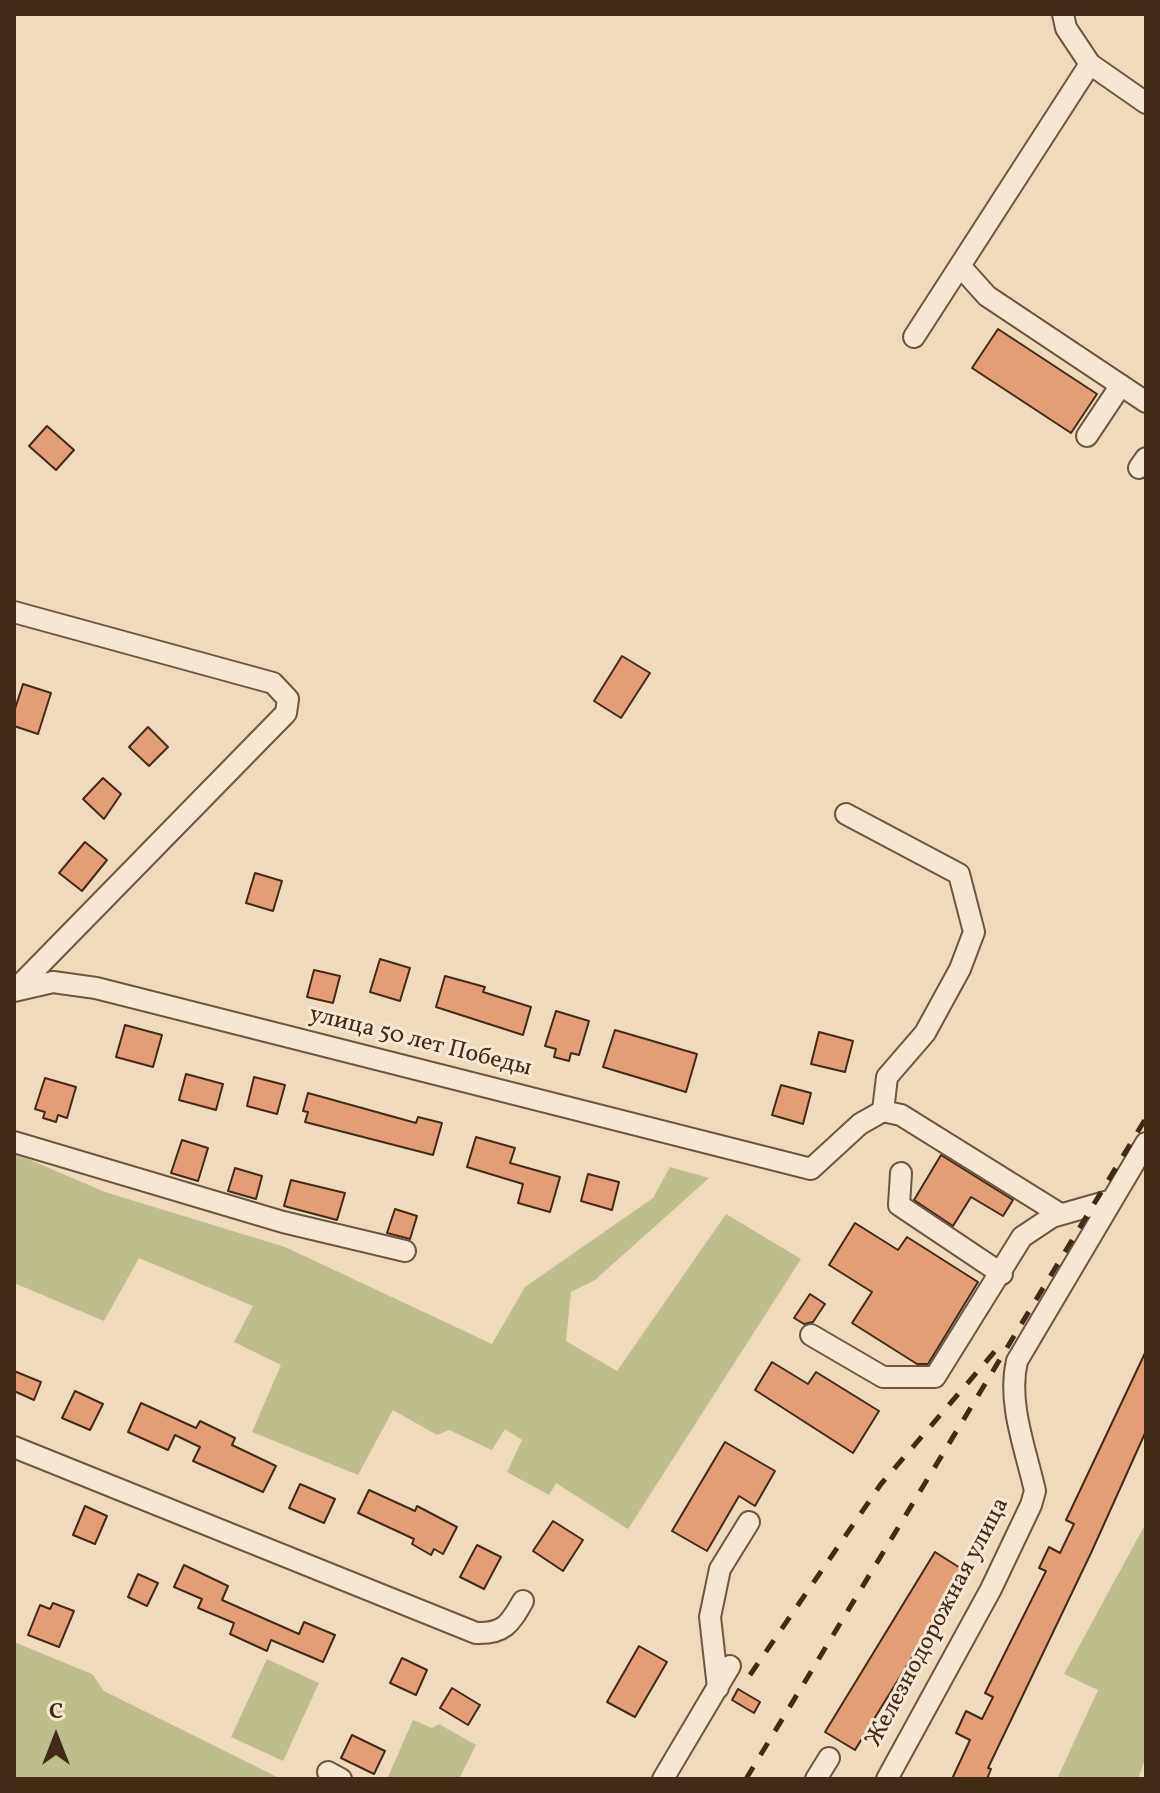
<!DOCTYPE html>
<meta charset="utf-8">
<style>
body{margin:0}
#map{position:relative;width:1160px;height:1793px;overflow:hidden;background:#efdabc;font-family:Vollkorn,serif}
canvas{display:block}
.frame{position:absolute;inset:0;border:16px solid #422b16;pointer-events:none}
.north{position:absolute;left:16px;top:1697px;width:80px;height:80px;-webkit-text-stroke:6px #f5e7d3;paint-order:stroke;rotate:0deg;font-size:22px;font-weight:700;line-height:32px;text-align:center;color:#422b16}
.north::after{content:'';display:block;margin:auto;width:28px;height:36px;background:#422b16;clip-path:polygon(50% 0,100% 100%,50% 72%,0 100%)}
</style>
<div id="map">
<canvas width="1160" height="1793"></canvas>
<div class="frame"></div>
<div class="north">С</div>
</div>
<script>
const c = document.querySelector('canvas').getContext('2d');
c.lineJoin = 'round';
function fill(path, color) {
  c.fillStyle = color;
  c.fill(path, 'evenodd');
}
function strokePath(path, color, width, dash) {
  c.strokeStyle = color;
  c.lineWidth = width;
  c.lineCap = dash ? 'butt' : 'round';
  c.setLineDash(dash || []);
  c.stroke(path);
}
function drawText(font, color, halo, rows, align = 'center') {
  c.font = font + ' Vollkorn,serif';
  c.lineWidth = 6;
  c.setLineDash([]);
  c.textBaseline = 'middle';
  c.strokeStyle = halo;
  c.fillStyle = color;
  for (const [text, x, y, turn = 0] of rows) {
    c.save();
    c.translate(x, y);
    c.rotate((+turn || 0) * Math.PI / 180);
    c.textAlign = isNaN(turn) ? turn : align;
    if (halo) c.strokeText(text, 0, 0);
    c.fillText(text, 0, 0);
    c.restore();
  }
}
fill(new Path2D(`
 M14,1153L105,1192L285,1247L492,1344L525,1287L653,1198L670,1167L709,1178L595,1280L571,1292L566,1341L617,1371L726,1214L801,1259L628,1529L556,1483L549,1495L507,1472L522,1440L505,1429L492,1450L449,1430L437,1435L393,1410L358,1475L252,1432L281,1365L234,1342L253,1306L139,1258L104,1321L14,1283Z
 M1146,1523V1757L1138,1779H1057L1098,1690L1064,1674Z
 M14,1642L92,1674L104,1691L281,1779H14Z
 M267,1659L319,1683L283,1761L231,1737Z
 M413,1720L432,1728L439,1724L476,1745L459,1779H387Z`), '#bebe8d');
const building = new Path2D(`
 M998,329L1097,394L1071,433L972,368Z
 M47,426L74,450L56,470L29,446Z
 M622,656L650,673L621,718L594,701Z
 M23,684L51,693L38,734L14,726V712Z
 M148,727L168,747L149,766L129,747Z
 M103,778L121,794L104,819L83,799Z
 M85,842L107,860L82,891L59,873Z
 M255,873L282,881L273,911L246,903Z
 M380,959L410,968L400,1001L370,992Z
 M314,970L340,976L333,1003L307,997Z
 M445,976L485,987L483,992L531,1007L523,1035L436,1007Z
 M556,1011L589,1021L579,1055L571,1053L569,1061L554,1057L556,1049L545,1046Z
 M125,1025L162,1035L153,1067L116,1057Z
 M615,1030L697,1054L686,1092L603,1067Z
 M819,1032L853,1041L845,1072L811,1064Z
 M186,1074L223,1084L216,1110L179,1100Z
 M254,1077L285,1085L277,1114L247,1106Z
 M45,1078L76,1087L67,1118L58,1115L56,1122L43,1118L45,1112L35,1109Z
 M781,1085L811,1093L803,1124L772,1115Z
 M308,1093L416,1123L418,1117L442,1123L433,1155L305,1122L308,1112L303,1111Z
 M476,1137L515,1148L510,1163L560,1177L550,1212L518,1203L523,1184L467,1167Z
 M182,1140L208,1148L198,1181L171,1173Z
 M941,1155L1013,1200L1003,1216L971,1197L953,1226L914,1200Z
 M235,1168L262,1176L256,1199L228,1191Z
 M588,1174L619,1182L612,1210L581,1201Z
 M291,1180L345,1193L337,1220L284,1206Z
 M395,1209L417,1216L410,1239L387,1233Z
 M855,1223L898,1250L907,1237L978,1282L928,1364H917L852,1323L872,1292L829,1265Z
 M810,1294L825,1304L813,1322L804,1324L794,1318Z
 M1146,1351V1431L1091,1553L988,1768L991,1769L987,1779H952L970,1740L956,1733L966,1711L982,1719L993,1697L985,1693L1046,1571L1039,1568L1049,1547L1060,1553L1074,1524L1066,1520Z
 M772,1362L808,1384L816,1372L879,1411L853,1453L755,1390Z
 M14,1371L41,1382L34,1400L14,1391Z
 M75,1391L103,1404L90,1430L62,1418Z
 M141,1403L196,1428L200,1421L235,1438L232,1445L276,1466L263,1492L193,1461L200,1447L175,1435L168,1450L128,1432Z
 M725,1442L775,1471L755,1506L739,1496L707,1551L672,1531Z
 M300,1484L335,1499L324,1523L289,1508Z
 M369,1490L415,1511L417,1506L457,1527L443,1554L434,1549L431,1555L412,1544L414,1539L358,1513Z
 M85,1506L107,1516L95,1544L73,1535Z
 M553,1521L583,1540L563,1571L533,1551Z
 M477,1545L501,1557L484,1589L460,1577Z
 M935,1552L965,1571L855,1750L825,1732Z
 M184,1565L228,1586L222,1600L299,1634L304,1622L335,1635L323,1662L271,1640L267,1651L230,1634L234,1623L198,1608L202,1599L174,1587Z
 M138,1574L158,1583L147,1606L128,1597Z
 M53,1603L74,1611L59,1647L28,1635L40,1605L50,1609Z
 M639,1646L667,1662L635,1717L607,1702Z
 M402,1658L427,1670L416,1695L390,1683Z
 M452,1688L480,1705L468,1725L440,1708Z
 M738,1689L760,1702L754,1713L732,1700Z
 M352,1735L385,1751L374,1774L341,1758Z`);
fill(building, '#e49e75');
strokePath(building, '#422b16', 2);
const minor = new Path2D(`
 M1063,14L1066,28L1090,64
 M960,266L987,296L1146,402
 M914,337L1090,64L1146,103
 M1087,436L1121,385
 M1139,468L1146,458
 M14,612L273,683L288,699L286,713L15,990
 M846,814L959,874L974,932L960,969L925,1033L887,1077L883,1111
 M14,991L53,982L96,988L811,1169L860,1124L883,1111L901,1115L1060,1214
 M14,1142L283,1222L405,1251
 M901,1173L899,1205L1002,1274
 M811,1335L883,1377H935L1022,1237L1052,1217L1112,1200
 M14,1447L476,1633C504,1634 510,1624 523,1601
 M718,1688L710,1617L720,1569L749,1522
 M328,1772L341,1779
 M663,1779L730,1666
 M816,1779L829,1758
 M887,1779L991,1589L1031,1505L1035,1491C1026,1450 1007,1403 1017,1361L1146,1143`);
strokePath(minor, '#6d5740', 24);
strokePath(minor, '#f5e7d3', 20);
strokePath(new Path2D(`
 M750,1675L881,1484L996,1350
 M746,1779L1146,1118`), '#422b16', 5, [14, 14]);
drawText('24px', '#422b16', '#f5e7d3', [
 ["улица 50 лет Победы",420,1043,14],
 ["Железнодорожная улица",939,1623,-62]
]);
</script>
